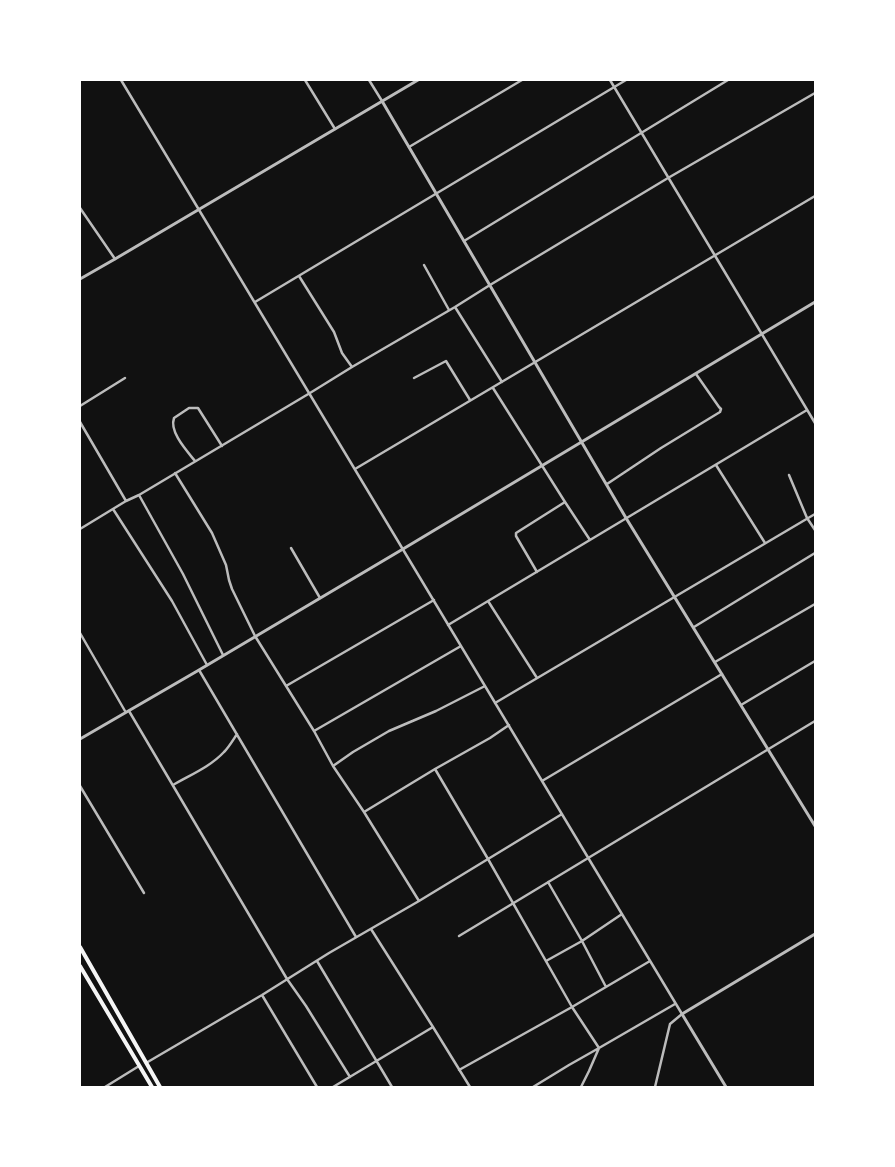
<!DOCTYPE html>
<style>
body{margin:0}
#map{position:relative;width:895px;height:1167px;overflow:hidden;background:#111;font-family:Mulish,sans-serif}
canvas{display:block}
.frame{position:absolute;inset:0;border:81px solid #fff;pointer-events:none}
</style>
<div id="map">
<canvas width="895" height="1167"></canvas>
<div class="frame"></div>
</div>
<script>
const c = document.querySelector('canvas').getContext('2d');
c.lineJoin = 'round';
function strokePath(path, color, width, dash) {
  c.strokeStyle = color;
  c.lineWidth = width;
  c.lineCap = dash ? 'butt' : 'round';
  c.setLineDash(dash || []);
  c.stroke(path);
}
strokePath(new Path2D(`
 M121,80L682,1014L670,1024L655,1087
 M305,80L335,129
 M369,80L382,101
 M610,80L815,423
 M409,147L522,80
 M80,208L115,259
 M464,241L728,80
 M424,265L449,310
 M299,276L334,332L342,353L352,367
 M255,302L626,80
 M455,307L502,382
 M414,378L446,361L470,400
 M493,388L565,502L590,540
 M80,406L125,378
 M80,422L126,501
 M195,461C187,451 169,432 174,418L189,408H198L222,446
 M716,465L765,543
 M355,469L815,196
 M175,473L212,533L226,565L229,580L232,589L255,636L314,731L333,766L364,812L419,901
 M789,475L807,518L815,530
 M607,484L661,448L720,412L721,409L719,407L696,374
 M139,495L183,574L223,655
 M113,509L172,601L207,665
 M80,529L126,501L139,495L310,393L352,367L455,307L490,285L668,178L815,93
 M291,548L320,598
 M537,572L516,536V533L565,502
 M488,601L537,678
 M448,625L807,410
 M694,627L815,553
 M80,633L125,711
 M715,662L815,604
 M199,670L356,937
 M286,686L434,600
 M495,703L815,514
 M741,705L815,661
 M129,711L287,979L306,1006L350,1077
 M314,731L461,646
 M333,766L353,752L389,731L436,711L485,686
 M435,769L488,859L572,1007L599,1048L569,1065L533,1087
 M542,781L722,674
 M173,785C190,775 210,767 224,752C229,747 233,740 237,734
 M80,786L144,893
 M364,812L435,769L490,738L509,725
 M548,882L582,941L606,987
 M371,929L433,1027L470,1087
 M459,936L815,721
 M317,961L392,1087
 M546,961L582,941L622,914
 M262,995L317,1087
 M146,1063L262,995L329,953L419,901L562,814
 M459,1070L572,1007L650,961
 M105,1087L139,1066
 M333,1087L433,1027
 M581,1087L589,1071L599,1048L675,1004`), '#bcbcbc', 2.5);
strokePath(new Path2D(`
 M382,101L626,518L815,826
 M80,279L115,259L418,80
 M80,739L199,670L403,549L815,302
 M726,1087L682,1014L815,934`), '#bcbcbc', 3);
strokePath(new Path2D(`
 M80,947L160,1087
 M80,966L152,1087`), '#f5f5f5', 4);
</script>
